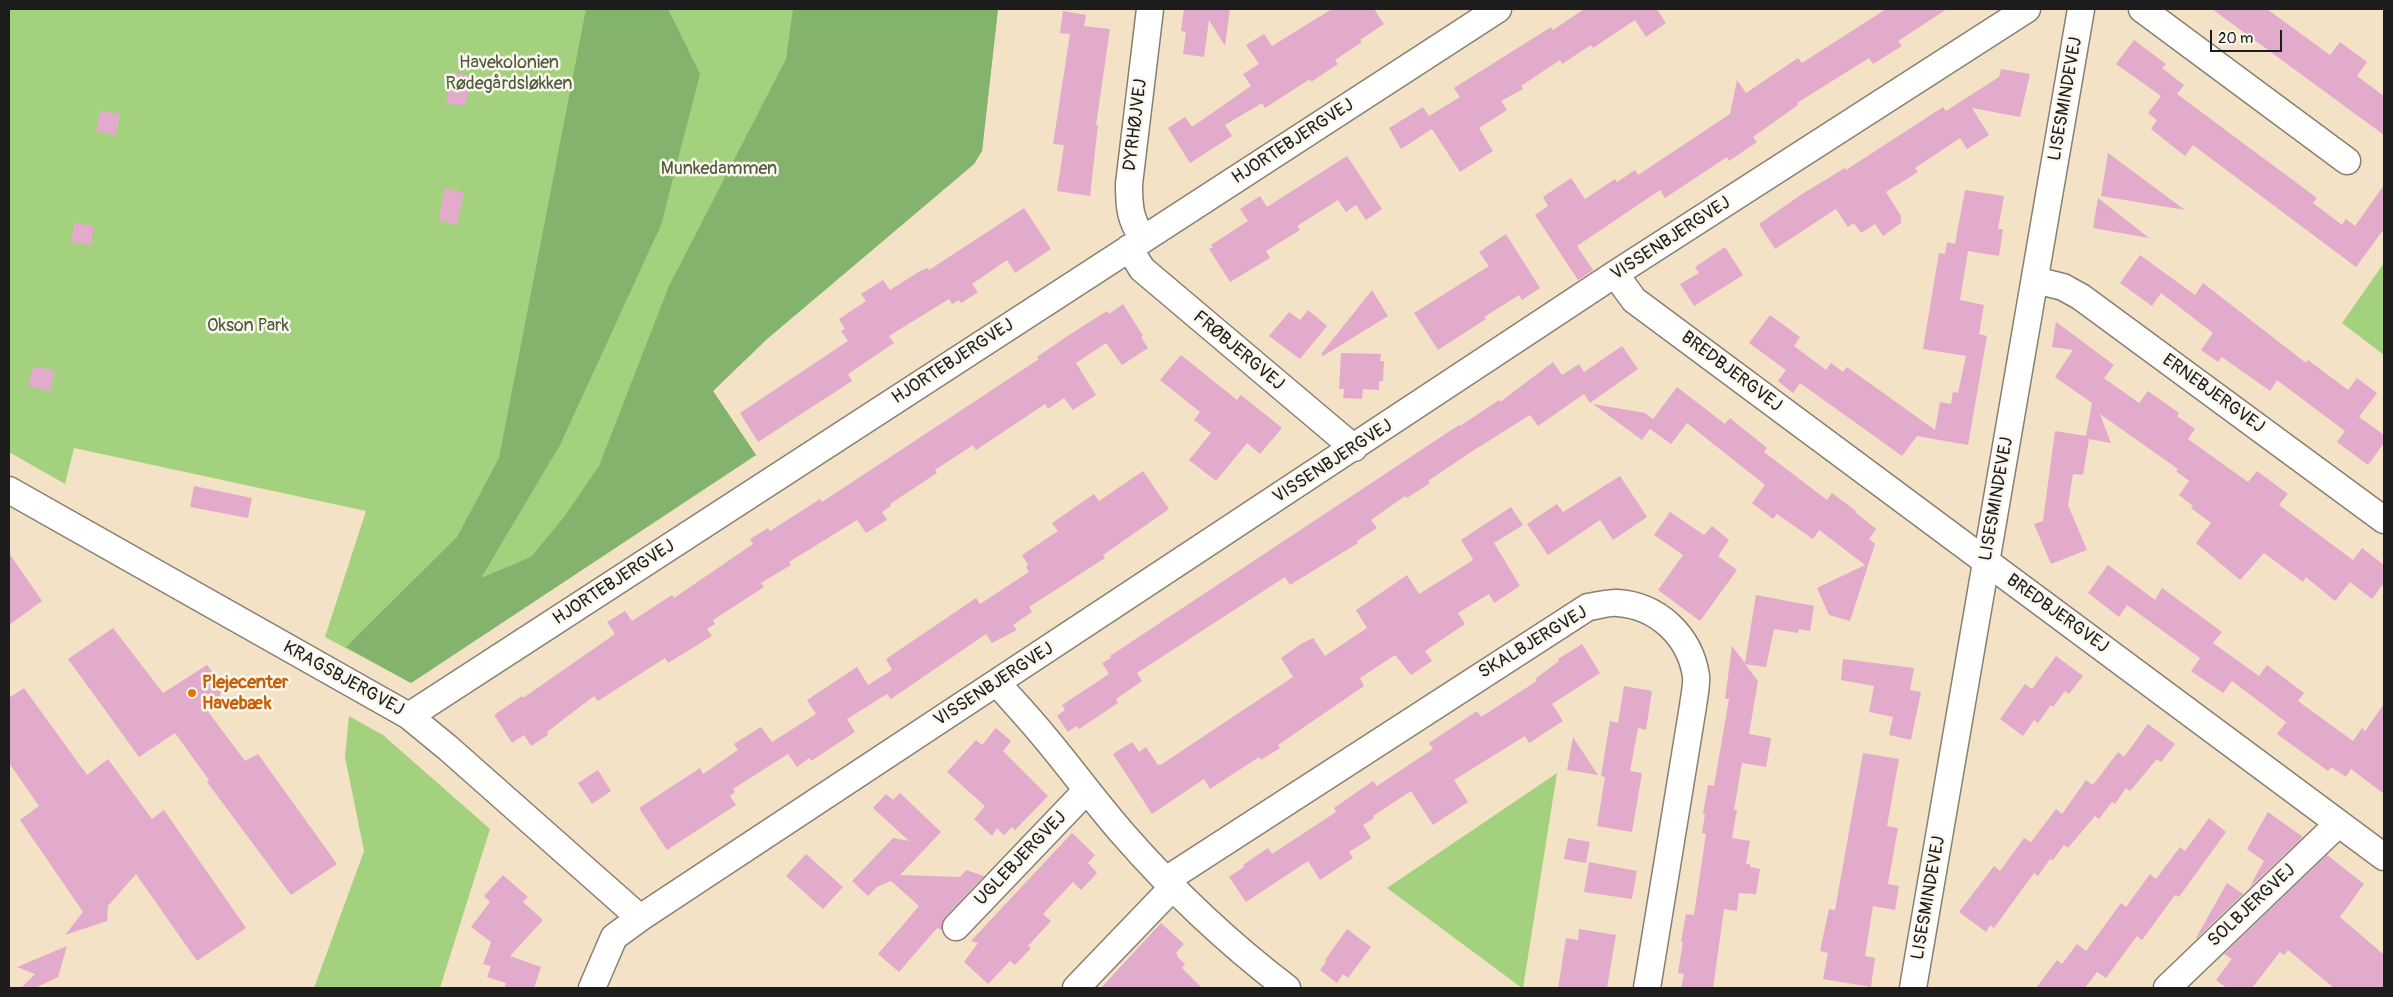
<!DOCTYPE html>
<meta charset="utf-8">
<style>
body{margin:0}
#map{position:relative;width:2393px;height:997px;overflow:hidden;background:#f4e2c7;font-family:Pangolin,sans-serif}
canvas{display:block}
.frame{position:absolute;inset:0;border:10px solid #1c1c1c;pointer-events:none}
.scale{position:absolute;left:2210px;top:30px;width:72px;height:22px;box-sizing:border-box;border:2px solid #1c1c1c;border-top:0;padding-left:6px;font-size:15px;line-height:18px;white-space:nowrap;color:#1c1c1c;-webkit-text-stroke:4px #fbf7ec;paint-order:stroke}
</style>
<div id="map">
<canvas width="2393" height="997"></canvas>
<div class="frame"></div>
<div class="scale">20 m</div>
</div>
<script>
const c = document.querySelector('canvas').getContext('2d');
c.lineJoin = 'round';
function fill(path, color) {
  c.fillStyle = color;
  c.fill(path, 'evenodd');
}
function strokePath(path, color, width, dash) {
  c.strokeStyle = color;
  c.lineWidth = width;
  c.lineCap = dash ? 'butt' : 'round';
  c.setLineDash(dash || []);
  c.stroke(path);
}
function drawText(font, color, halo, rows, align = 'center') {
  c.font = font + ' Pangolin,sans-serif';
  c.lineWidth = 5;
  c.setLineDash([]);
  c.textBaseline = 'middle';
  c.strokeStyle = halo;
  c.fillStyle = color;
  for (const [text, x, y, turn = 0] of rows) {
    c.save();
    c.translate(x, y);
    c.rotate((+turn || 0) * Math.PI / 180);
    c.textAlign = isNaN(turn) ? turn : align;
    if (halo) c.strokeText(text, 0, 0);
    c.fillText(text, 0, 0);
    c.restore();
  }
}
fill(new Path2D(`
 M9,9H998L982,151L974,164L767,339L713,391L756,455L411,683L325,637L366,511L74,448L65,484L9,452Z
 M2384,263V355L2342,323Z
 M349,716L383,735L490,829L440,988H314L364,851L345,757Z
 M1557,773L1523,988H1522L1387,888Z`), '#a4d17e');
fill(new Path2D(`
 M586,9H668L700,74L661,225L560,445L481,578L531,557L564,517L599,466L669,286L786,59L793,9H998L982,151L974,164L767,339L713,391L756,455L411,683L346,647L457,537L499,458Z`), '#83b36d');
fill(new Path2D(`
 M1184,9H1230L1225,46L1209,20L1204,57L1183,54L1186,32L1181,31Z
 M1332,9H1374L1384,24L1360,40L1362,42L1335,60L1338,64L1311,82L1310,79L1265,108L1262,103L1225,125L1232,136L1190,163L1168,128L1185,117L1192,127L1251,86L1243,74L1259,64L1246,45L1264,34L1272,46Z
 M1584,9H1657L1666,23L1646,37L1635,20L1593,48L1591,45L1562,64L1560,60L1521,86L1523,89L1501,101L1507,110L1479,128L1493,151L1460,172L1432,129L1401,149L1389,128L1423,107L1429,116L1460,97L1454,88L1551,27L1553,30Z
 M1886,9H1947L1898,41L1902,46L1873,64L1869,58L1797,103L1798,105L1753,137L1757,142L1729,161L1727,157L1665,198L1660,190L1577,246L1593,270L1578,280L1535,215L1548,206L1543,197L1571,178L1585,199L1615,179L1617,182L1635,170L1638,175L1730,114L1737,80L1746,93L1798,58L1802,63Z
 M2212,9H2267L2330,55L2340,42L2367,62L2357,76L2384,96V135Z
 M1063,11L1086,15L1084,26L1110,29L1096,125H1098L1090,196L1057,191L1064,145L1053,144L1070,34L1060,33Z
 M2134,40L2166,64L2162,68L2184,85L2177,94L2317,198L2313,203L2342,225L2346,219L2355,226L2384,185V229L2356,267L2193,145L2185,156L2151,129L2157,120L2148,113L2161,96L2116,64Z
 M2001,69L2030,74L2020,117L1972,108L1989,135L1967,149L1960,138L1915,168L1918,172L1886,192L1901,216V223L1883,236L1875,224L1861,233L1854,223L1848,227L1836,209L1775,249L1759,224L1802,194L1845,168L1846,170L1943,107L1946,111L1999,77Z
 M453,72L471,76L465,106L446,103Z
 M100,111L120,114L116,135L96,131Z
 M2108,153L2185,210L2101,196Z
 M1347,156L1382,209L1366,220L1356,205L1346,212L1338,200L1297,226L1300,230L1266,251L1270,258L1230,282L1209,249L1213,247L1211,245L1248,221L1240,209L1260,196L1267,207Z
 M445,188L464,192L457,225L438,220Z
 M1965,190L2004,196L1998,229H2003L1999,256L1968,251L1960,300L1984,305L1979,334L1987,336L1968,445L1917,436L1902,456L1800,383L1793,393L1778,381L1786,370L1749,343L1770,315L1800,337L1794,346L1826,370L1831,363L1843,372L1847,367L1935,430L1940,402L1951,404L1953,392L1958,393L1966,356L1923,349L1939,253L1945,254L1947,242L1955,244Z
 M2098,198L2149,238L2093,228Z
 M1024,208L1051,249L1015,273L1007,260L972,284L978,292L961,303L959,300L952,304L949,299L889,336L894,343L848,374L852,381L758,442L740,413L848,341L841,331L845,329L839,319L866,301L861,294L883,280L890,290L920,271L928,268L929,270Z
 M74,223L94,226L91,245L71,242Z
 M1506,234L1540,288L1522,300L1519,295L1484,317L1486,319L1438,350L1414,313L1489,266L1479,252Z
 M1725,247L1743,275L1694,306L1680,284L1699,273L1695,267Z
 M2140,255L2195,295L2203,283L2306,363L2308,360L2348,390L2357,378L2377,393L2359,417L2384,435V443L2368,465L2337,442L2345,431L2277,380L2270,391L2222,357L2218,362L2201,350L2213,333L2161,293L2152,306L2120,283Z
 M1372,290L1388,316L1323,356L1321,354Z
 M1123,304L1143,336L1141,337L1148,348L1122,365L1106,343L1076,363L1096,395L1073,410L1064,398L1048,409L1045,404L976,450L973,445L935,470L937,473L890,504L891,506L882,512L887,520L866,533L857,520L789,562L791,565L761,583L764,587L713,620L715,624L707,629L712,636L668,663L665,658L598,701L594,696L547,732L548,735L531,746L524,735L512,743L494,715L522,696L523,698L615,634L607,622L625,611L632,621L672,595L674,598L753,544L750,539L768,528L770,531L820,499L822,502L1039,359L1037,357L1069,335L1107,311L1109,314Z
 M1308,310L1327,326L1300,359L1269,336L1289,312L1300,320Z
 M2056,322L2114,365L2104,378L2139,403L2148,391L2179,413L2177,416L2195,429L2188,439L2248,482L2257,471L2288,494L2279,505L2353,560L2362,548L2384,565V583L2372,599L2350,582L2335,601L2306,577L2303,582L2264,553L2240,580L2196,543L2211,523L2191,508L2193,506L2179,495L2189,481L2176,471L2178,469L2100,414L2111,443L2089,439L2083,475L2073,474L2068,505L2087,550L2051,564L2034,524L2043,521L2055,431L2086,436L2092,403L2055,377L2073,350L2052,347Z
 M1622,346L1638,369L1590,403L1584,394L1538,426L1530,415L1474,450L1428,481L1430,483L1407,498L1405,496L1371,520L1377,528L1357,541L1358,543L1290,585L1285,577L1137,673L1142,681L1116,699L1118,703L1079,729L1076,726L1068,732L1057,716L1065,710L1062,705L1109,674L1102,663L1111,658L1110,656L1459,425L1460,426L1499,400L1500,402L1553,362L1562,375L1579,364L1584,372Z
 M1341,353L1381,354L1380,361H1384L1383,381H1379V390L1363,389L1362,399L1343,398L1344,389H1339Z
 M1181,355L1237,400L1241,395L1282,428L1260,454L1247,443L1216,481L1189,460L1211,433L1194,420L1200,412L1160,380Z
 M33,366L55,371L50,391L28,386Z
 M1677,387L1725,424L1730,418L1767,448L1764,452L1827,500L1832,493L1856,511L1855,512L1876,529L1869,539L1875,544L1850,621L1829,615L1817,588L1865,565L1819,530L1813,539L1777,514L1773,519L1752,503L1765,485L1687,423L1671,444L1650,429L1642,440L1593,404L1645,413L1653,419Z
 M1143,471L1169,509L1103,555L1105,558L1029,607L1032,612L1013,625L1017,630L992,643L986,634L891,699L887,694L847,719L855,732L811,761L809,758L797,767L788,754L733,789L735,792L730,796L736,805L667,850L639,808L700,768L703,774L738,750L734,744L761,727L772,742L816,714L807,700L857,667L868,685L892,670L886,659L976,598L980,604L1029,572L1026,567L1028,565L1022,555L1058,531L1052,523L1094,494L1099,501Z
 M1620,476L1647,517L1613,540L1600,520L1548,555L1527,524L1557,504L1563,512Z
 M194,486L252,498L248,518L190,507Z
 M1511,507L1523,525L1494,543L1520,586L1494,603L1489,594L1458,613L1465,624L1425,651L1432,661L1411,675L1395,655L1360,678L1364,686L1278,745L1280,748L1261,760L1259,757L1210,789L1204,779L1152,814L1113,754L1132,742L1139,752L1146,747L1158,765L1162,764L1293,677L1281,658L1301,644L1313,638L1325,656L1367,628L1356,610L1407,575L1419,594L1470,562L1473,559L1461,540Z
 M1670,512L1704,535L1712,526L1729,540L1718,556L1737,570L1700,621L1658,590L1683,555L1654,535Z
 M9,553L42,601L9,625Z
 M2108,565L2155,600L2162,588L2222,632L2213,643L2259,676L2267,665L2304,693L2298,701L2353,741L2362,728L2365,731L2384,704V794L2351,769L2346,777L2331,767L2328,771L2277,734L2286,722L2232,681L2223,693L2191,671L2200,658L2127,605L2119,617L2088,593Z
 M1756,595L1814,606L1810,631L1799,629L1798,633L1774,629L1766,667L1745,664L1758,681L1749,734L1771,738L1766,767L1742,763L1734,810H1737L1732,838L1750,841L1746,864H1750V867L1760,869L1756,894L1739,893L1737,911L1724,909L1713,988H1681L1684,974L1678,973L1683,942H1681L1686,914L1694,915L1706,834L1702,833L1705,814H1703L1708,785L1714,786L1729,699H1725L1732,646L1745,663Z
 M113,628L163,693L207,665L221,683L220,697L206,709L245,761L258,754L337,864L291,895L207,782L209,780L175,733L139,757L68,659Z
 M1582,644L1600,673L1552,704L1563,721L1529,743L1525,736L1454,780L1468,802L1433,825L1411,791L1373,816L1374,818L1363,825L1371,838L1349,852L1353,858L1320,880L1308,861L1246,902L1229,877L1244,867L1243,865L1268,848L1272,854L1336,812L1334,808L1373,781L1377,786L1433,749L1429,743L1477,711L1481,717L1537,681L1535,679L1559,661L1558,659Z
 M2056,656L2083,676L2069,694L2065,691L2053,707L2051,705L2038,723L2034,720L2023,736L2000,719L2025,684L2032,689Z
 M1843,659L1914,668L1910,690L1921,692L1911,740L1889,735L1893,717L1869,712L1874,686L1841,680Z
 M1624,686L1652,691L1646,730L1638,728L1630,771L1642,773L1632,832L1597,826L1605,777L1601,776L1610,721L1618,723Z
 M24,688L87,775L108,759L152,819L164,810L246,928L197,961L136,874L108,906L107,921L65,935L83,912L20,820L39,806L9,763V698Z
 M2148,724L2175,744L2161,762L2157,759L2130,791L2126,788L2115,804L2112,802L2099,819L2095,816L2068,848L2064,845L2053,860L2050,859L2038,876L2034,873L1994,928L1990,925L1986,932L1959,912L1994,866L2000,871L2024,838L2031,842L2056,809L2062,814L2086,780L2093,785L2118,752L2124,757Z
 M996,728L1011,741L1003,751L1048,796L1015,830L1012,827L1004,835L997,828L992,836L974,819L985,806L947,772L976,740L982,745Z
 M1573,737L1598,775L1567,770Z
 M1863,753L1899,759L1887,826L1898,828L1888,884L1899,886L1895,910L1873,906L1865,956L1875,958L1871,987L1823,979L1828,953L1820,951L1829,909L1835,910Z
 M598,770L611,791L592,804L578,783Z
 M900,793L941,832L900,875L960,877L966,870L984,876L945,917L942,923V930L937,928L899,972L878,954L919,906L891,881L877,887L868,896L852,881L893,838L909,841L873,808L886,794L893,800Z
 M2268,812L2303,837L2249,888L2264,861L2247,849Z
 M2209,818L2226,832L2179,897L2175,895L2142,940L2137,936L2106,978L2097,972L2085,988H2036L2057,960L2062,964L2077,944L2086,951L2121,903L2126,907L2150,874L2156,879L2180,847L2185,851Z
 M1072,833L1095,855L1088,863L1097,873L1081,890L1073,882L1043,914L1051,921L1028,946L1031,948L1015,965L1010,961L988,984L964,962L978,943L971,941Z
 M1568,838L1590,842L1586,863L1564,859Z
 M806,854L843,887L823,909L786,876Z
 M2327,855L2364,884L2340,917L2384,955V988H2334L2288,950L2284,955L2280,952L2252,988H2227L2216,980L2232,959L2224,954Z
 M1589,862L1637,871L1632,899L1584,892Z
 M503,875L528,897L523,902L543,920L510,956L541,967L534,988H504L506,983L487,977L491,966L483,964L491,942L471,927L490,902L484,896Z
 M2227,883L2243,894L2197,938H2196Z
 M1161,923L1184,944L1176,953L1178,955L1177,956L1185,964L1182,968L1202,988H1101Z
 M1347,929L1371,947L1348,978L1343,974L1337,983L1320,970L1326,962L1325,960Z
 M1579,929L1616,935L1607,988H1558L1566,938L1578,940Z
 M67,946L58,977L35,988H21L35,974L17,967Z`), '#e2aacb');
const street = new Path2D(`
 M2142,9L2347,161
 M1143,239C1130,219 1129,208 1129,184L1150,9
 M1129,248L1142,269L1354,448
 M1615,274L1634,300L2384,857
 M2035,280L2063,287L2081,297L2384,520
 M9,490L409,716L448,748L640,918
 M997,683C1012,700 1028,717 1042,734C1070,767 1095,802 1124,835C1173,891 1228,943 1287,988
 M409,716L1498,9
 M1166,880L1588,607C1597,606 1608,602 1618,603C1658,606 1690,636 1696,676C1697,685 1694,697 1693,706L1647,988
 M956,927L1086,791
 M592,988L614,937L640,918L1615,274L2027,9
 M1076,988L1173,887
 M1913,988L2081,9
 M2167,988L2338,824`);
strokePath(street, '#887f72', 29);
strokePath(street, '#fff', 26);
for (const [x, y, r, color] of [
 [192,693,5,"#e8710a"]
]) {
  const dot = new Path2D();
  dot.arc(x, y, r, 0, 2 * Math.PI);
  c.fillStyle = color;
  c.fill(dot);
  strokePath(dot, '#fbf7ec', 2);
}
drawText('18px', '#4c5b3e', '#fbf7ec', [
 ["Havekolonien",509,63],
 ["Rødegårdsløkken",509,84],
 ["Munkedammen",719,169],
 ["Okson Park",248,326]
]);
drawText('18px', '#1c1c1c', '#fbf7ec', [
 ["LISESMINDEVEJ",2066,99,-80],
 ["DYRHØJVEJ",1136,125,-83],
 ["HJORTEBJERGVEJ",1293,142,-33],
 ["VISSENBJERGVEJ",1671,239,-33],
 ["FRØBJERGVEJ",1238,351,40],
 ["HJORTEBJERGVEJ",953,362,-33],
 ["BREDBJERGVEJ",1731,372,37],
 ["ERNEBJERGVEJ",2213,394,36],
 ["VISSENBJERGVEJ",1333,462,-33],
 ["LISESMINDEVEJ",1997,499,-80],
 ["HJORTEBJERGVEJ",614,583,-33],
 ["BREDBJERGVEJ",2057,614,36],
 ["SKALBJERGVEJ",1533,643,-31],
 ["KRAGSBJERGVEJ",343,679,29],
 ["VISSENBJERGVEJ",994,685,-33],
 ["UGLEBJERGVEJ",1021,859,-46],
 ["LISESMINDEVEJ",1929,898,-80],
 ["SOLBJERGVEJ",2252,906,-43]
]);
drawText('bold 18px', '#c56008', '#fbf7ec', [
 ["Plejecenter",202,683],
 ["Havebæk",202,704]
], 'left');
</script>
